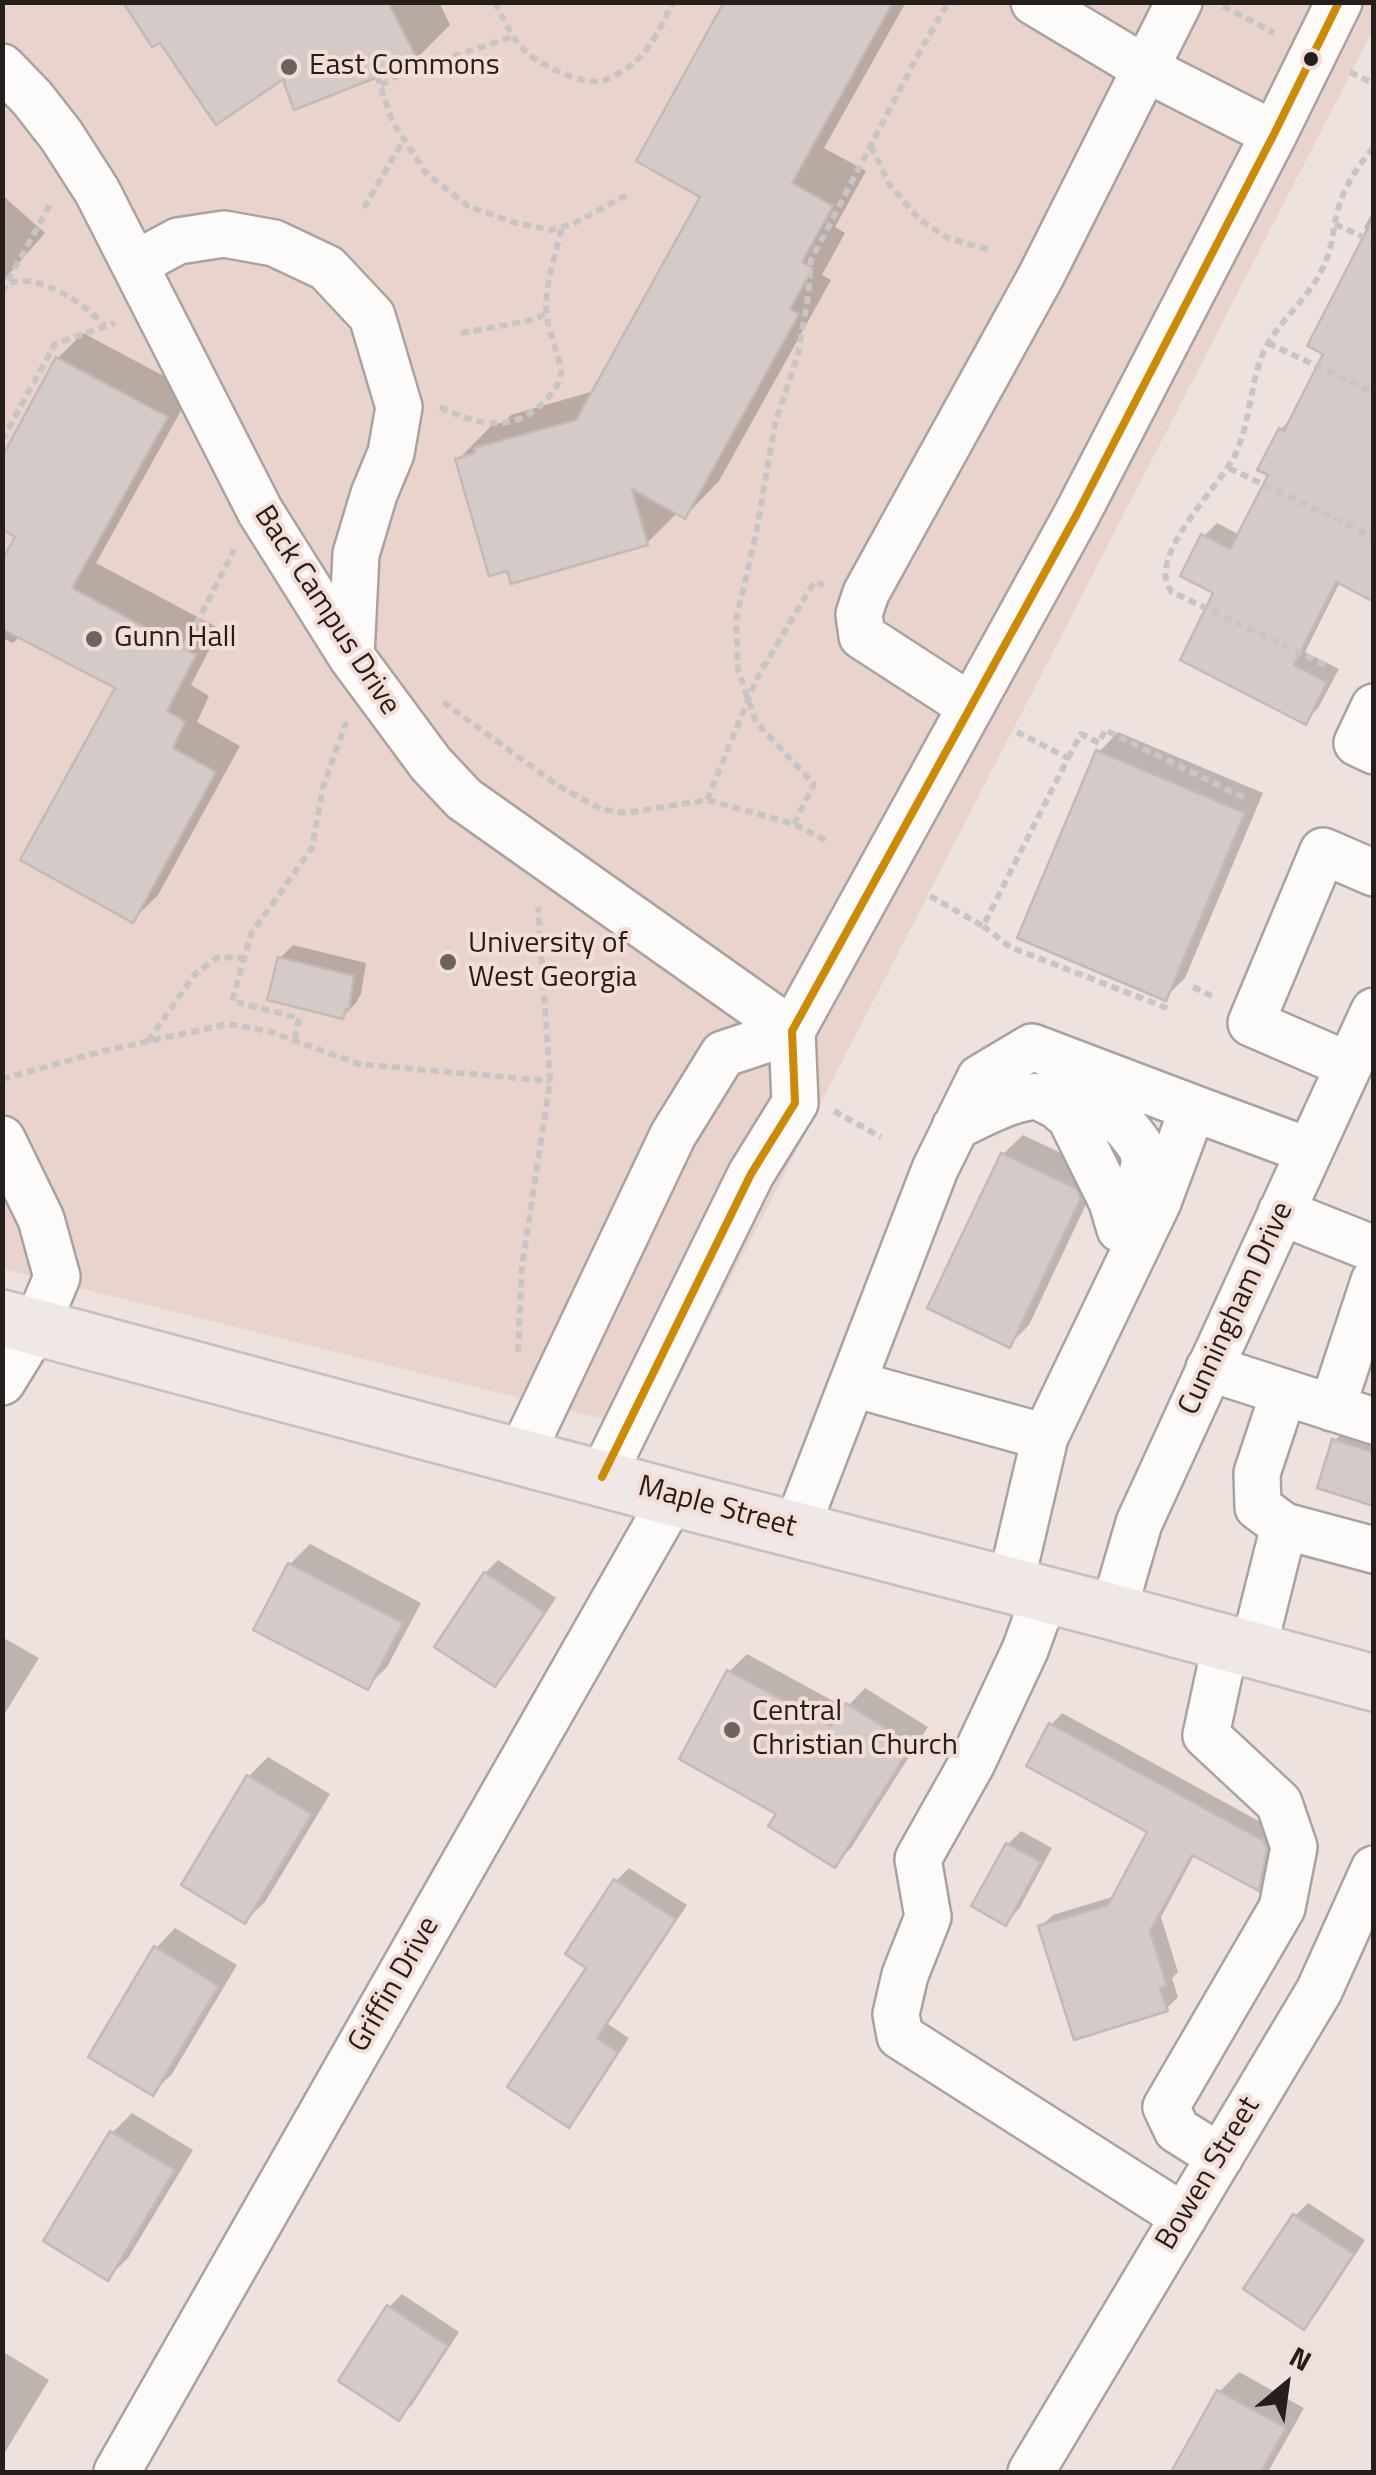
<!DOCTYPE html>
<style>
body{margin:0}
#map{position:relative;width:1376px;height:2475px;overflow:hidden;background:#ede2dd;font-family:"Titillium Web",sans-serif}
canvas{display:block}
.frame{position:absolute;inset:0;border:5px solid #251e1b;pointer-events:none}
.north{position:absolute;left:1236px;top:2335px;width:100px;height:100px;-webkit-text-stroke:8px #f3ded7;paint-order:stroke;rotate:29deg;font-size:28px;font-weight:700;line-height:40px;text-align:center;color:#251e1b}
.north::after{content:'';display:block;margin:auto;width:35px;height:45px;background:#251e1b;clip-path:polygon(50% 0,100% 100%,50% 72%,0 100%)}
</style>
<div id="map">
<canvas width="1376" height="2475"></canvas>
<div class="frame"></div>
<div class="north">N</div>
</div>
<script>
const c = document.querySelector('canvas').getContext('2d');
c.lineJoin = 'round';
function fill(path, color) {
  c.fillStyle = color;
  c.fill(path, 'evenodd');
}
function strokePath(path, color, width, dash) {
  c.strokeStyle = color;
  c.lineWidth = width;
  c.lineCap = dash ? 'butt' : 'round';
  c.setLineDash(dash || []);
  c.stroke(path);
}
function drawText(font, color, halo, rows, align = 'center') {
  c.font = font + ' "Titillium Web",sans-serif';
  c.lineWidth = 8;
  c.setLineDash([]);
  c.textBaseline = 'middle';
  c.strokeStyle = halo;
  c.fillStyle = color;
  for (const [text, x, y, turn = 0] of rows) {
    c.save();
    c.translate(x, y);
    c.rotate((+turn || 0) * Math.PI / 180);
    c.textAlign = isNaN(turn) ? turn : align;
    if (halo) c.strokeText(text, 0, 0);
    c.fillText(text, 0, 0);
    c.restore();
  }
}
fill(new Path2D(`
 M3,3H1373V30L652,1431L3,1269Z`), '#e8d4cc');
fill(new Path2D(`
 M126,2H439L450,25L416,59L288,72L161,40Z
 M727,2H906L824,148L866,171L835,227L845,233L822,275L831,280L719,481L685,516L678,512L647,543L458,460L492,425L504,422L511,415L594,391L703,196Z
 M2,195L45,233L2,282Z
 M1374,209V585L1340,582L1305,652L1339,669L1318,708L1305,722L1217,592L1204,536L1217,523L1240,535L1271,474L1281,429L1295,415L1326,352L1369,231L1364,228Z
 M83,333L192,391L96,563L220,629L191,685L209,696L197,722L240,746L158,895L133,920L118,687L20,636L13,643L2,638V565L18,536L58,358Z
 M1118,732L1263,793L1185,978L1165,998L1099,752Z
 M293,945L366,963L361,994L356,1003L343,1016L280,958Z
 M1023,1135L1095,1169L1099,1177L1029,1325L1009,1345L1003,1154Z
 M1341,1434L1374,1445V1503L1335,1440Z
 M310,1544L421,1603L387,1667L367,1687L257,1629L290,1564Z
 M498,1560L556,1598L508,1671L495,1684L485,1573Z
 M2,1637L39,1658L2,1718Z
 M747,1654L846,1708L865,1688L928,1727L851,1848L834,1865L729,1672Z
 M1062,1713L1275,1830L1269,1877L1258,1888L1195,1854L1161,1917L1178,1972L1172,1978L1178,1997L1166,2009L1041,1926L1053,1915L1115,1896L1151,1831L1051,1725Z
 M268,1757L330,1794L265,1902L245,1921L248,1777Z
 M1021,1831L1052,1848L1019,1909L1006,1922L1008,1844Z
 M629,1868L687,1905L608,2024L629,2038L581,2112L568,2125L589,1967L616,1881Z
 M175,1928L237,1965L172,2074L152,2093L156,1948Z
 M132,2113L193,2150L128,2258L108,2278L112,2133Z
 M1308,2203L1365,2240L1317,2313L1304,2326L1295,2216Z
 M402,2294L459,2332L412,2405L399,2418L389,2307Z
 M2,2351L49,2380L2,2457Z
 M1239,2372L1304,2408L1268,2472H1174L1219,2392Z`), '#0003');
const building = new Path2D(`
 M123,2H388L418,61L294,110L284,83L285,78L216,125L160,43L152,47Z
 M724,2H893L792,183L833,206L802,262L813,268L790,309L799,314L685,519L632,489L648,545L511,584L507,571L489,576L455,459L475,453L474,448L576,420L700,197L636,161Z
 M1374,216V602L1336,582L1294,665L1327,682L1306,725L1180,660L1213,593L1180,576L1201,534L1230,549L1268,475L1257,470L1279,428L1284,431L1323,354L1307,346Z
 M56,357L168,417L72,588L196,655L167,711L185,722L173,748L216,772L133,923L20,860L115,688L2,629V560L15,537L2,529V457Z
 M1096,750L1245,813L1166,1001L1017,938Z
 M278,957L354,976L349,1010L346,1009L343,1019L267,1000Z
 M1001,1153L1076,1188L1081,1198L1010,1348L927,1308Z
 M1332,1439L1374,1452V1506L1317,1488Z
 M288,1563L403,1623L368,1690L253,1630Z
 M484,1572L545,1612L495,1687L434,1647Z
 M727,1670L831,1726L846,1703L912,1745L835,1868L768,1826L776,1814L679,1759Z
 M1049,1723L1264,1841L1267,1849L1259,1891L1192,1855L1150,1931L1167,1986L1160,1988L1168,2011L1074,2040L1038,1926L1108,1905L1147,1832L1026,1766Z
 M247,1775L312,1814L245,1924L181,1885Z
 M1006,1843L1041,1862L1006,1926L971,1906Z
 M614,1879L676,1919L597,2038L618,2052L569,2128L507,2087L586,1968L565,1954Z
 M154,1946L219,1986L153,2096L88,2057Z
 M110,2131L175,2170L108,2281L43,2241Z
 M1293,2214L1354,2254L1304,2330L1243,2289Z
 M387,2305L448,2346L399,2421L338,2381Z
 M1217,2390L1286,2428L1261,2472H1171Z`);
fill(building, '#d4cbc8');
strokePath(building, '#c3bab6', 2.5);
const minor = new Path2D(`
 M1034,2L1146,69L1274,134
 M2,67L32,98L61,135L97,191L260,511L351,656L431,764L464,799L792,1031
 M135,264L178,241L224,234L274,243L327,268L372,316L399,407L391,453L374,494L356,554L351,656
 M970,706L862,636L859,614L866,593L1041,276L1179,2
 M1374,707L1357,743L1374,751
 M1348,1065L1251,1023L1323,851L1374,873
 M1039,1097L1057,1106L1070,1117L1112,1202L1120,1229
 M1193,1108L1309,1151
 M955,1127C974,1118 993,1107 1013,1101C1052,1088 1102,1100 1129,1131C1135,1139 1143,1147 1144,1158C1145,1175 1133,1195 1127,1211
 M2,1139L41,1219L57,1277L36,1327L2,1382
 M1281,1212L1374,1249
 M1209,1368L1374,1421
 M854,1384L1045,1437
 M1284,1392L1257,1473L1258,1507L1284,1526L1374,1550
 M1332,1408L1374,1281
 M520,1457L673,1135L723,1054L792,1031
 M602,1477L751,1174L795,1103L792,1031L1077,514L1274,134L1339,2
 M796,1529L935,1169L980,1078L1032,1047L1193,1108L1158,1202L1045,1437L1010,1586
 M1045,1595L1025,1650L972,1763L918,1859L928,1917L905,1975L896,2014L900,2036L1184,2217
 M1113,1612L1139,1523L1374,1011
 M1253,1650L1284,1526
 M1220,2157L1177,2130L1166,2107L1282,1908L1294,1847L1279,1803L1206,1735L1226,1642
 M117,2472L673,1497
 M1031,2472L1319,1991L1374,1869`);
const major = new Path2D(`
 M2,1318L696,1504L1113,1612L1374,1683`);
strokePath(minor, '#aaa29f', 50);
strokePath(major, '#c5bfbd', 60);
strokePath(new Path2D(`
 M495,2C503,19 511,36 523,49C537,64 581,85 601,81C609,80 623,71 629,67C650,51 662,25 673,2
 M1223,6L1274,33
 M1350,72L1374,84
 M377,76L392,121L426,173L468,206L512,222L550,230L573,224L627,195
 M381,85L401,74L514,36
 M871,146L889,184L919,219L948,238L990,250
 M364,208L404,139
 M1335,224L1374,242
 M10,282C18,282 28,280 35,282C61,289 88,307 105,326
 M2,292L52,201
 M461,333L528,321L546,314
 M1268,343L1374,393
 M440,407C479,426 514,434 547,399C553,392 561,382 561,372C560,358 550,335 547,319C543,289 555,256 562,227
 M2,440L55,344L115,323
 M1229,468L1374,537
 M184,648L234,550
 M1325,665L1172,592C1143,559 1221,485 1235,455C1252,420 1249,379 1267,345C1285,314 1314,294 1327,258C1333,243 1333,228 1337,213C1344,187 1356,168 1374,147
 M443,702L557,785L601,809L626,813L707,800L794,824L829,842
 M1068,758L1081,734L1099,743L1105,730L1245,798
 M707,800L757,678L814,582L824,585
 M794,824L814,784L756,722L738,670L736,620L756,534L775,424L798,354L808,297L811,260L919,53L945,8L954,2
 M930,896L983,926L1068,758L1017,732
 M983,926L1010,947L1172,1010
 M1193,987L1214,997
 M295,1039L299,1018L232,1001L251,934L312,848L323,787L345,725L348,723
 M148,1041L195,974L218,957L244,958
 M2,1079L103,1051L228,1024L268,1031L359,1064L550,1081
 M834,1111L881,1137
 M518,1352L522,1266L550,1081L538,907`), '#c9c5c4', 6, [8, 5]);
strokePath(minor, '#fcfbfa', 45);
strokePath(major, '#f0e8e6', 55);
strokePath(new Path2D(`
 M602,1477L751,1174L795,1103L792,1031L1077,514L1274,134L1339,2`), '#cd8b05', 8);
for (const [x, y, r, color] of [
 [1311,59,9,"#251e1b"],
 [289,67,10,"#6b635f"],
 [94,639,10,"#6b635f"],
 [448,962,10,"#6b635f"],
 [732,1730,10,"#6b635f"]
]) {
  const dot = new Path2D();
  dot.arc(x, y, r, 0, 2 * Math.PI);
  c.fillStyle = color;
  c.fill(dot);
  strokePath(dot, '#f3ded7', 4);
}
drawText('30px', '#251e1b', '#f3ded7', [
 ["East Commons",309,67],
 ["Gunn Hall",114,639],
 ["University of",468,945],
 ["West Georgia",468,979],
 ["Central",752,1713],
 ["Christian Church",752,1747]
], 'left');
drawText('30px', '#251e1b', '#f3ded7', [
 ["Back Campus Drive",326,611,57],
 ["Cunningham Drive",1237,1309,-65],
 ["Maple Street",717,1508,15],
 ["Griffin Drive",395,1985,-60],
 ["Bowen Street",1209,2174,-59]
]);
</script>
